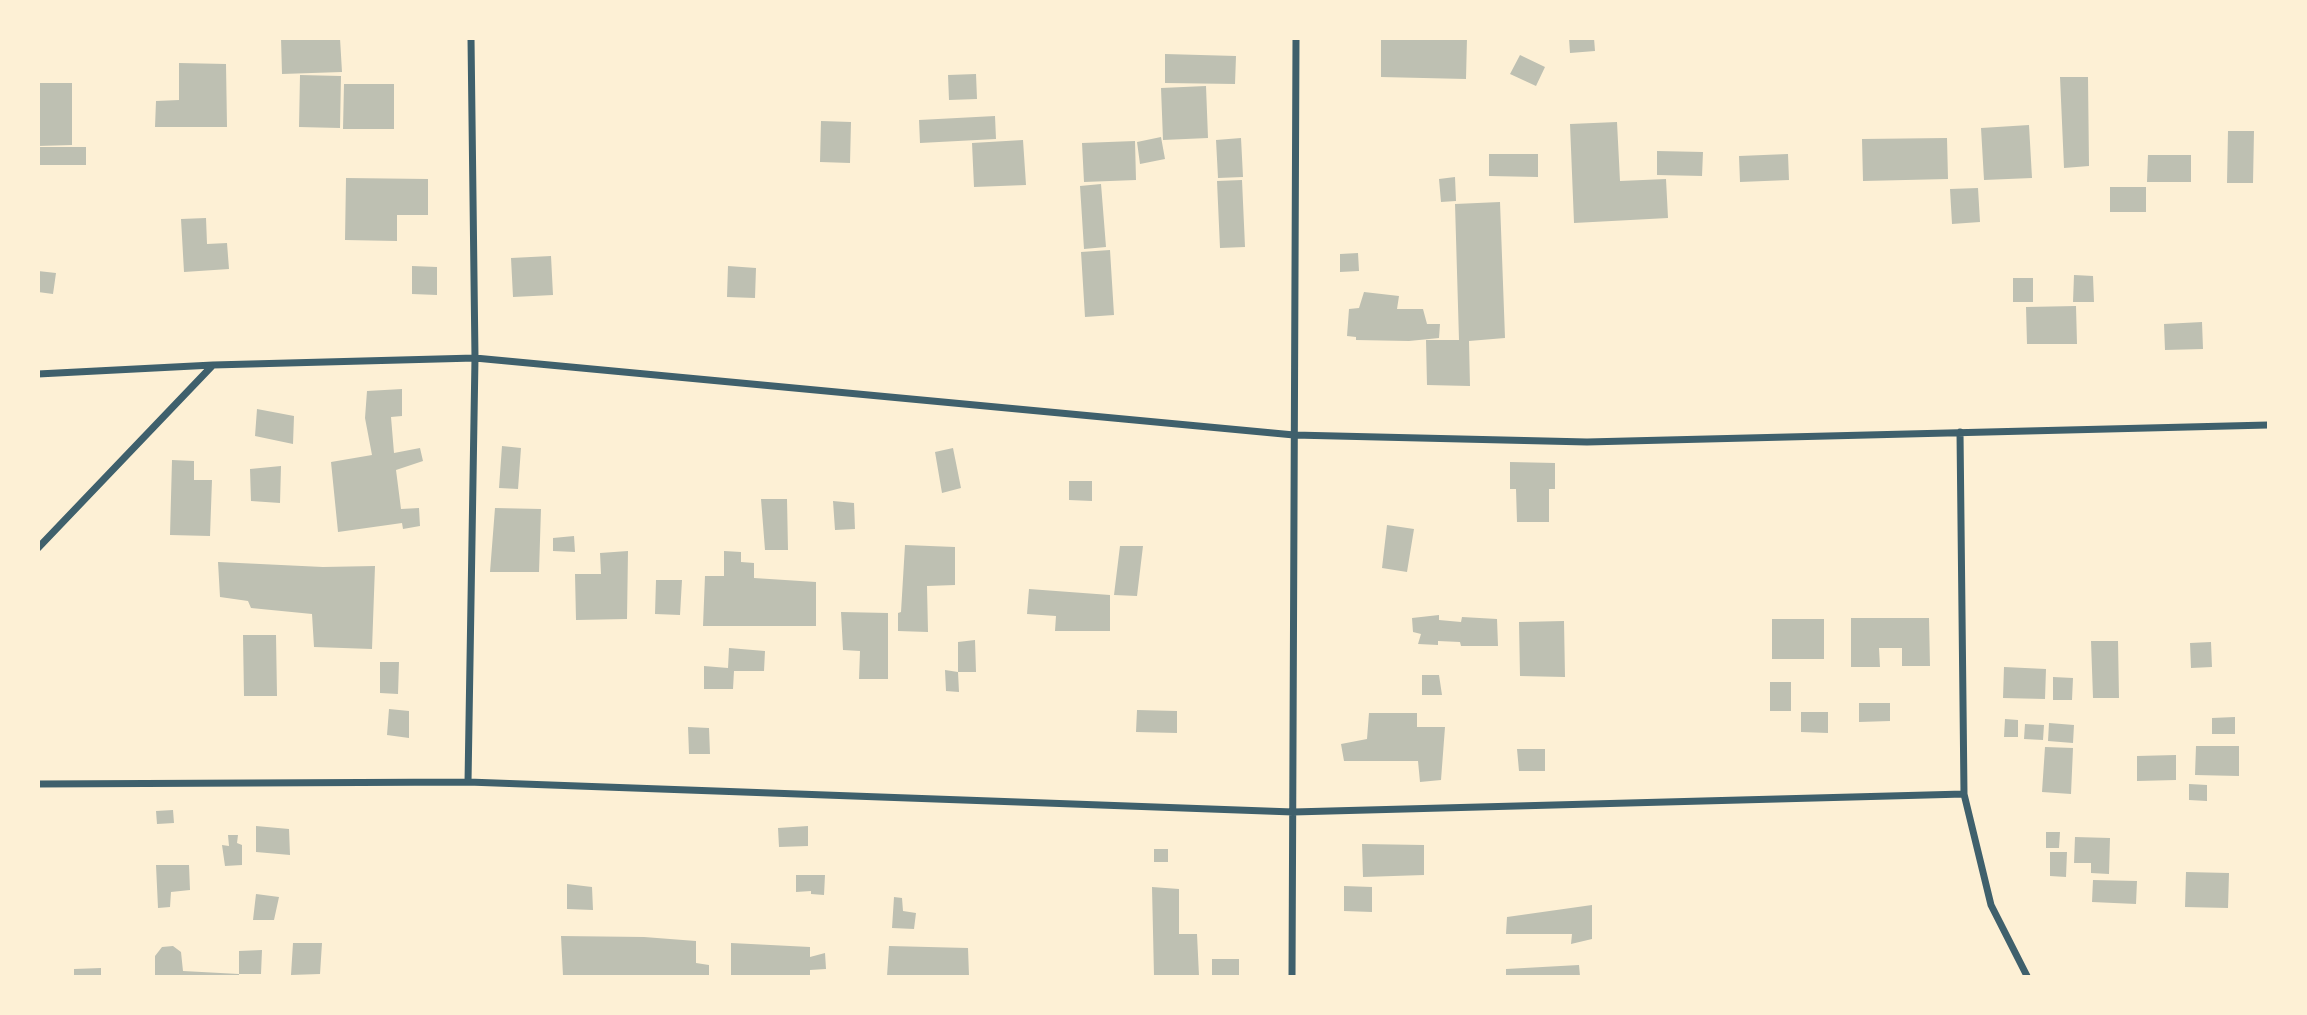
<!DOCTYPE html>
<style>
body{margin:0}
#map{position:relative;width:2307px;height:1015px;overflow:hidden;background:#fdf0d5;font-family:"Noto Sans",sans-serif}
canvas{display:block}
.frame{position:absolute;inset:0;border:40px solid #fdf0d5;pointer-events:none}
</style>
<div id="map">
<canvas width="2307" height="1015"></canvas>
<div class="frame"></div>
</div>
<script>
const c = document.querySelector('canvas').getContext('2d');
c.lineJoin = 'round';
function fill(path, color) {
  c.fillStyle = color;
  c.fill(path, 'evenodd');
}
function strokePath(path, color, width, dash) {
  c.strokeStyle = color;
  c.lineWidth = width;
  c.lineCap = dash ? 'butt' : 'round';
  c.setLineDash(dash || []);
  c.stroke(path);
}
fill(new Path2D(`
 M281,38H340L342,72L282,74Z
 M1381,38H1467L1466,79L1381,77Z
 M1569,38H1594L1595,51L1570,53Z
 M1165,54L1236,56L1235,84L1165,83Z
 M1520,55L1545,67L1536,86L1510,74Z
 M179,63L226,64L227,127H155L156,101L179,100Z
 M976,74L977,99L949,100L948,75Z
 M300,75L341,76L340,128L299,127Z
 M2060,77H2088L2089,166L2064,168Z
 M38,83H72V145L38,146Z
 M344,84H394V129H343Z
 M1206,86L1208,138L1163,140L1161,88Z
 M995,116L996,139L920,143L919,120Z
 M821,121L851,122L850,163L820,162Z
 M1617,122L1620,181L1666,179L1668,218L1574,223L1570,124Z
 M2029,125L2032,178L1984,180L1981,128Z
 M2228,131H2254L2253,183H2227Z
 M1161,137L1165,159L1140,164L1137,142Z
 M1241,138L1243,177L1218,178L1216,140Z
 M1947,138L1948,179L1863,181L1862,139Z
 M1023,140L1026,185L974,187L972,143Z
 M1135,141L1136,180L1084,182L1082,143Z
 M38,147H86V165H38Z
 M1657,151L1703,152L1702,176L1657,175Z
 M1489,154H1538V177L1489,176Z
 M1788,154L1789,180L1740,182L1739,156Z
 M2148,155H2191V182H2147Z
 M1455,177L1456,201L1441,202L1439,179Z
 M346,178L428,179V215H397V241L345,240Z
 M1242,180L1245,247L1220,248L1217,181Z
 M1101,184L1106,247L1084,249L1080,186Z
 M2110,187H2146V212H2110Z
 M1978,188L1980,222L1952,224L1950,189Z
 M1500,202L1505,338L1469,341L1470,386L1427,385L1426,340H1459L1455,204Z
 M206,218L207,244L227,243L229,269L184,272L181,219Z
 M1110,250L1114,315L1085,317L1081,252Z
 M1358,253L1359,271L1340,272V254Z
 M551,256L553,295L513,297L511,258Z
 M412,266L437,267V295L412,294Z
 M728,266L756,268L755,298L727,297Z
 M38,271L56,273L53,294L38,292Z
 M2074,275L2093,276L2094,302H2073Z
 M2013,278H2033V302H2013Z
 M1364,292L1399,296L1397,309H1423L1427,324H1440L1439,338L1409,341L1356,340V337L1347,336L1349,309L1359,308Z
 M2076,306L2077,344H2027L2026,307Z
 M2202,322L2203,349L2165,350L2164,324Z
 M402,389V416L391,417L394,453L420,448L423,461L396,470L401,509L419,508L420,526L403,529L402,523L338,532L331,462L372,455L365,418L367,391Z
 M257,409L294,416L293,444L255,436Z
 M502,446L521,448L518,489L499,488Z
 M953,448L961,488L942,493L935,452Z
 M172,460L194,461V480H212L210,536L170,535Z
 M1510,462L1555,463V489H1549V522H1517L1516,489H1510Z
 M281,466L280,503L251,501L250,469Z
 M1069,481H1092V501L1069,500Z
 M761,499H787L788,550H765Z
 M833,501L854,503L855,529L835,530Z
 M495,508L541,509L539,572H490Z
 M1387,525L1414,529L1407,572L1382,568Z
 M574,536L575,552L553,551V538Z
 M905,545L955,547V585L927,586L928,632L898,631V613L901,612Z
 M1120,546H1143L1137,596L1114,595Z
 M628,551L627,619L576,620L575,574H601L600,553Z
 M724,551L741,552V562L754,563V578L816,582V626H703L705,576H724Z
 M218,562L323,567L375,566L372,649L314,647L312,614L251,608L248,601L220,597Z
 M656,580H682L680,615L655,614Z
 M1029,589L1110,595V631H1055L1056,616L1027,614Z
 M841,612L888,613V679H859L860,651L843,650Z
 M1439,615V620L1461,622L1462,617L1497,619L1498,646H1461L1460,642L1438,641V645L1418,644L1421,634L1413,632L1412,618Z
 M1851,618H1929L1930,666H1902V648H1879L1880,667H1851Z
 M1772,619H1824V659H1772Z
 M1564,621L1565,677L1520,676L1519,622Z
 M243,635H276L277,696H244Z
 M975,640L976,672H958V642Z
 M2091,641H2118L2119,698H2093Z
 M2211,642L2212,667L2191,668L2190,643Z
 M729,648L765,651L764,671H734L733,689H704V666L728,668Z
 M380,662H399L398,694L380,693Z
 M2004,667L2046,669L2045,699L2003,698Z
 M945,670L958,672L959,692L946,691Z
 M1422,675H1439L1442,695H1422Z
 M2053,677L2073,678L2072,700H2053Z
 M1770,682H1791V711H1770Z
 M1859,703H1890V721L1859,722Z
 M389,709L409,711V738L387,735Z
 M1137,710L1177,711V733L1136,732Z
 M1801,712H1828V733L1801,732Z
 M1369,713H1417V727H1445L1441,780L1420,782L1418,761H1344L1341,744L1367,739Z
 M2235,717V734H2212V718Z
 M2005,719L2018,720V737H2004Z
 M2049,723L2074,725L2073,743L2048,741Z
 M2025,724L2044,725L2043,740L2024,739Z
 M688,727L709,728L710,754H689Z
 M2196,746H2239V776L2195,775Z
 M2045,747L2073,748L2071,794L2042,792Z
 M1517,749H1545V771H1519Z
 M2176,755V780L2137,781V756Z
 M2189,784L2207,785V801L2189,800Z
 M173,810L174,823L157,824L156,811Z
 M256,826L289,829L290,855L256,852Z
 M808,826V846L779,847L778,828Z
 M2046,832H2060L2059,848H2046Z
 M228,835H238L237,843L242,845V865L225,866L222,845L229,846Z
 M2075,837L2110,838L2109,874L2091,873V863H2074Z
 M1362,844L1424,845V875L1363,877Z
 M1154,849H1168V862H1154Z
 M2050,852H2067L2066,877L2050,876Z
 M156,865H189L190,890L171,892L170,907L158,908Z
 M2186,872L2229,873L2228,908L2185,907Z
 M796,875H825L824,895L811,894V891L796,892Z
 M2093,880L2137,881L2136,904L2092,902Z
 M567,884L592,887L593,910L567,909Z
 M1344,886L1372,887V912L1344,911Z
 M1152,887L1179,889V934H1197L1199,976H1154Z
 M256,894L279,897L274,920H253Z
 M894,897L902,898L903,911L916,913L914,929L892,928Z
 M1592,905V939L1571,944L1572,934H1506L1507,917Z
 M561,936L644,937L696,941V963L709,965V976H563Z
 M293,943H322L320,974L291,975Z
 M731,943L810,947V957L825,953L826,969L810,970V976H731Z
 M173,946L181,952L183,971L239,974V951L262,950L261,974H239V976H155V956L162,947Z
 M889,946L968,948L969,976H887Z
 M1212,959H1239V976H1212Z
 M1579,965L1580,976H1506V969Z
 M101,968V976H74V969Z`), '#bec0b2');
strokePath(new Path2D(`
 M471,38L475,358L468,782L1293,812L1964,794
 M38,374L213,365L475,358L1294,435L1587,442L2268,425
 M1960,432L1964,794L1991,905L2027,976
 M38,548L212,366
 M38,784L468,782
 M1292,976L1296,38`), '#3f606c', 7);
</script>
